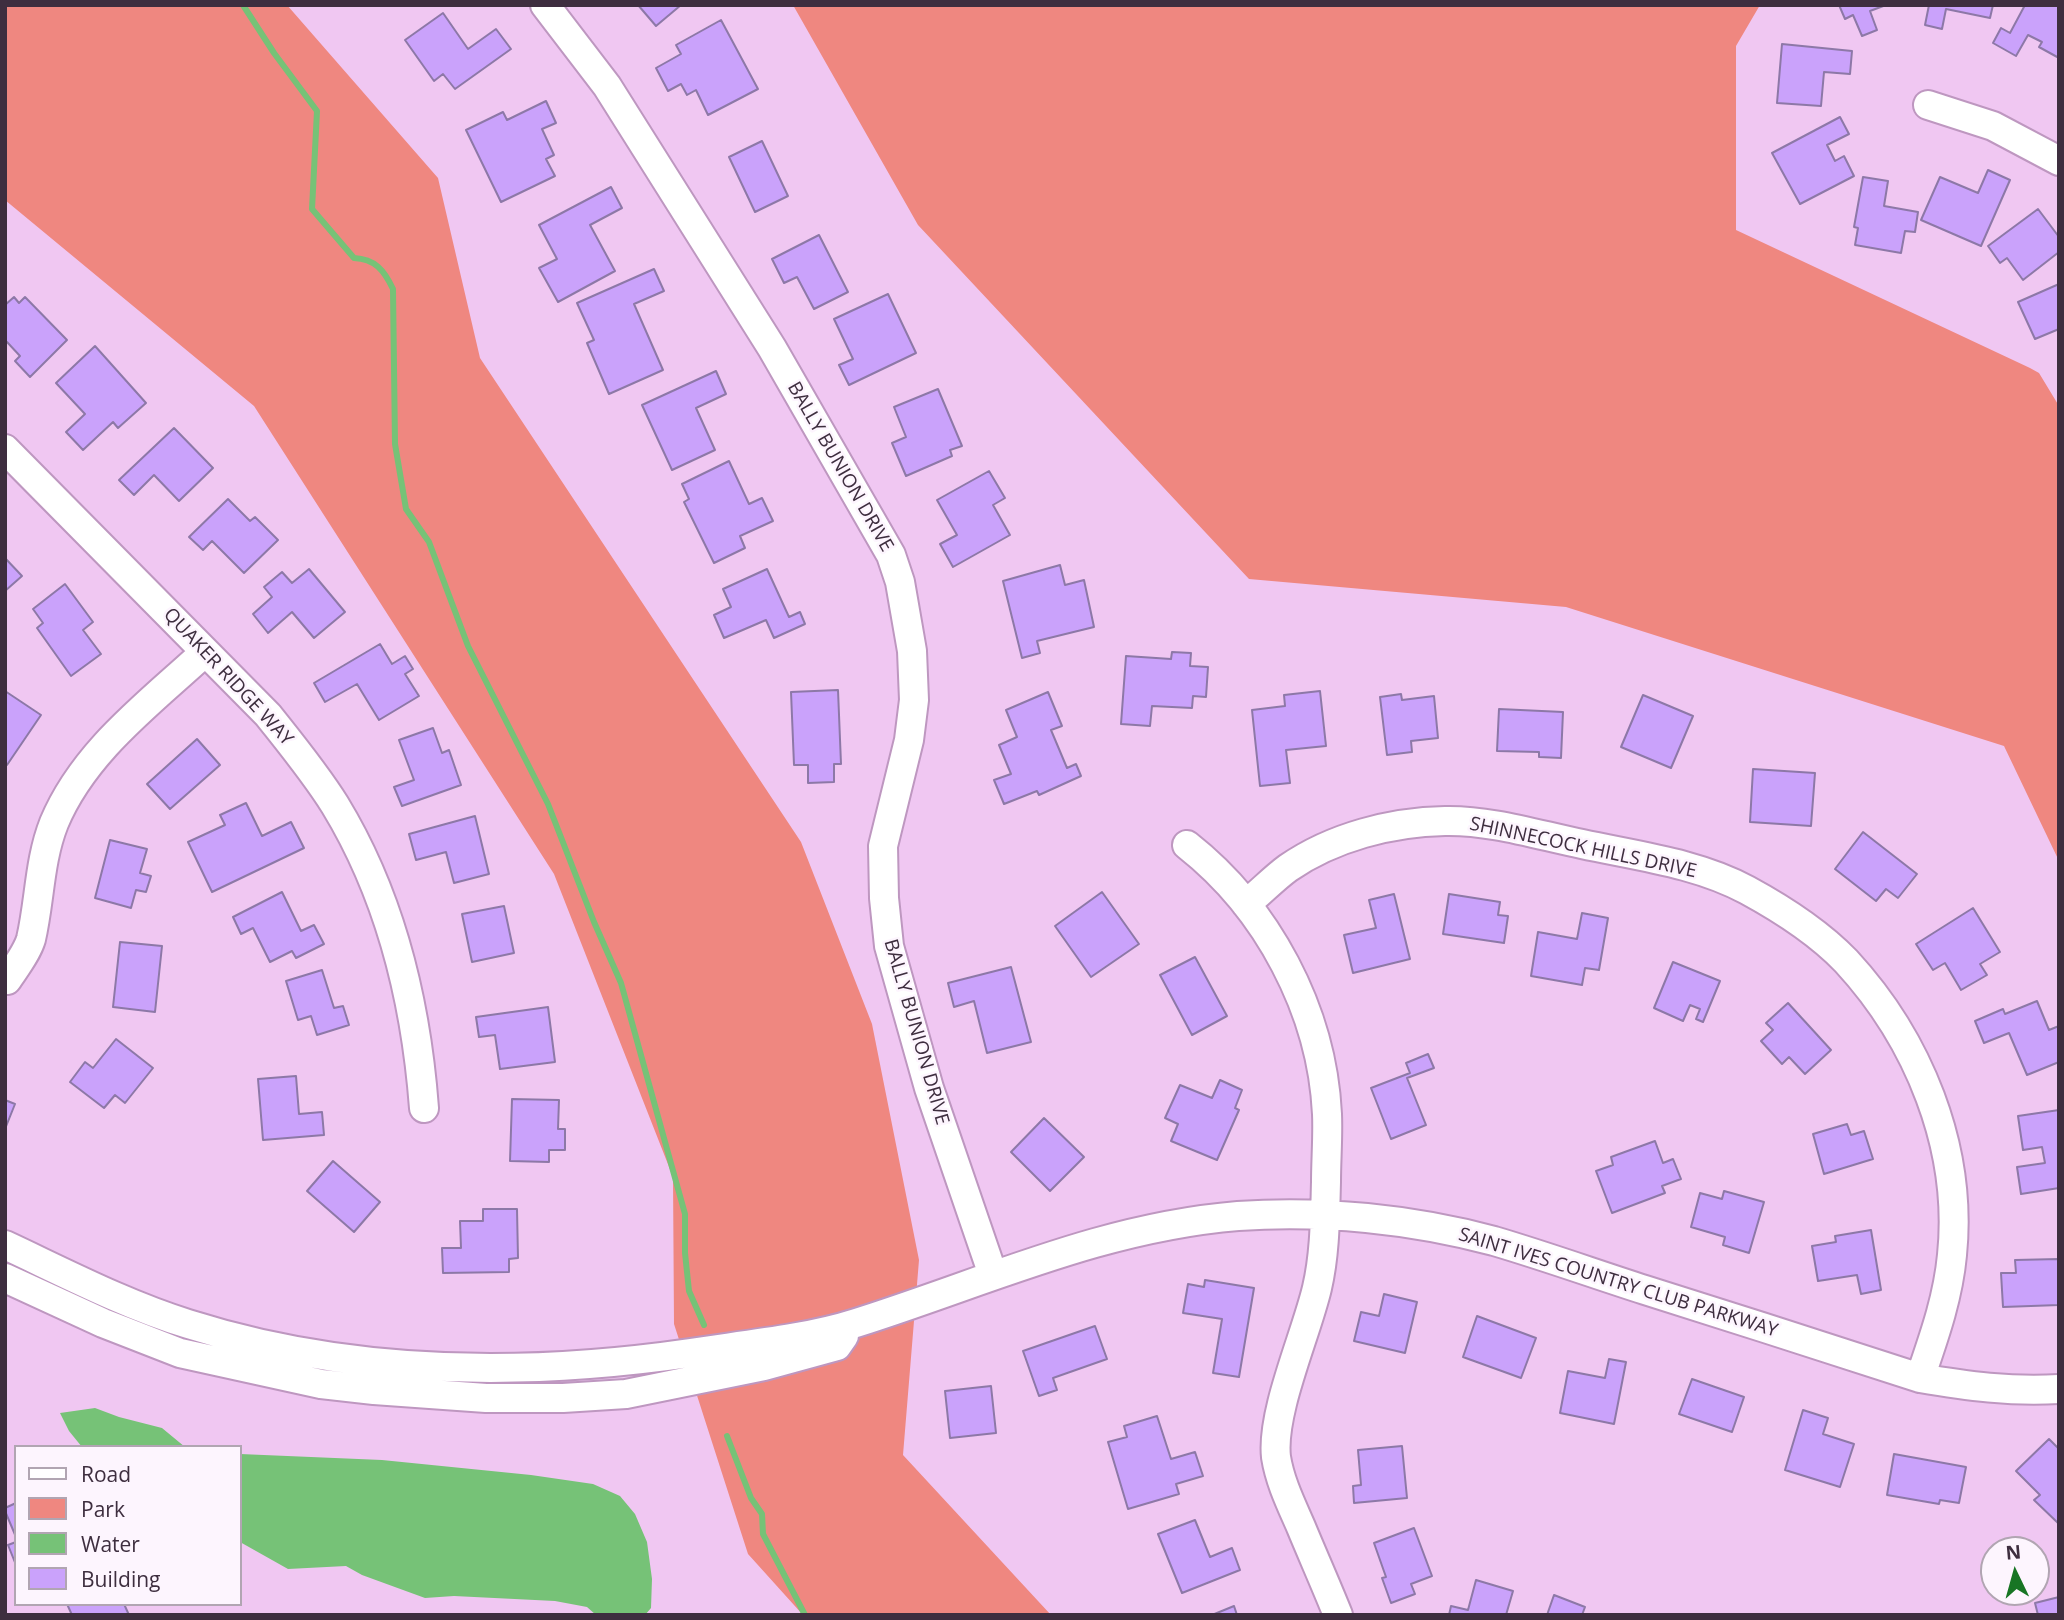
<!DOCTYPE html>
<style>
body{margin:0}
#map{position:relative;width:2064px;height:1620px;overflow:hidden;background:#f0c7f2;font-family:"Open Sans",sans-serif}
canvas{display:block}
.frame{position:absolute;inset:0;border:7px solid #3e2e3f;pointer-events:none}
.legend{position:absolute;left:14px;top:1445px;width:228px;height:161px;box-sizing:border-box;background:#fdf5fe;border:2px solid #b1a5b2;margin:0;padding:9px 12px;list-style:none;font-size:21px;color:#3e2e3f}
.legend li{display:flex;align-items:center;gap:14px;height:35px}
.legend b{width:35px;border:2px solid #b1a5b2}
.north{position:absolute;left:1980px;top:1536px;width:70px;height:70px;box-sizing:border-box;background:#fdf5fe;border:2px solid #b1a5b2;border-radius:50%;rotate:355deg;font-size:19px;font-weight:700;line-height:28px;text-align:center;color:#3e2e3f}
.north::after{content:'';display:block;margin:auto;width:24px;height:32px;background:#187524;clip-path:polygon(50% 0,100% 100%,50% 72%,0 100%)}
</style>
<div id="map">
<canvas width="2064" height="1620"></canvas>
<div class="frame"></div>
<ul class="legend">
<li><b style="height:9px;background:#fff"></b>Road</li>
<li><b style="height:19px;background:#ef8780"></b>Park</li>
<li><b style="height:19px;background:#76c277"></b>Water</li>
<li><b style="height:19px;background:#caa2fb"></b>Building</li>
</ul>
<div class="north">N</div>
</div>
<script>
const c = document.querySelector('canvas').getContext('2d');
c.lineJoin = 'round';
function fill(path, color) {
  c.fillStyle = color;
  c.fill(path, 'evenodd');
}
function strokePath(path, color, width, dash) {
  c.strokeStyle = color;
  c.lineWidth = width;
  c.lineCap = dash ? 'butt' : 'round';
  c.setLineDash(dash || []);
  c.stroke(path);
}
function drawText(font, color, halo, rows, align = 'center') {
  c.font = font + ' "Open Sans",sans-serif';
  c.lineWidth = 5;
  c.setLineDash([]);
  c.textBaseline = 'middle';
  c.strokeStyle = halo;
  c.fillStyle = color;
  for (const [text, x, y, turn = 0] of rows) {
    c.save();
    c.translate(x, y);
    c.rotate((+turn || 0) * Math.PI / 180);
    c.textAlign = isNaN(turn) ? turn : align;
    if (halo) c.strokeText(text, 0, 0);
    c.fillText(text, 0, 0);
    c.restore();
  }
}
fill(new Path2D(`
 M5,5H287L438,178L480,358L801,842L872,1024L919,1260L903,1455L1051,1615H803L748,1554L674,1324L673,1177L554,874L254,406L5,200Z
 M793,5H1760L1736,46V230L2030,368L2039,373L2059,406V861L2004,746L1566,607L1249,579L918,225Z`), '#ef8780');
fill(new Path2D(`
 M95,1408L119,1417L162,1428L185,1447H82L69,1431L60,1413Z
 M240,1454L382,1460L531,1475L593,1484L620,1496L635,1514L647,1542L652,1579L651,1608L645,1615H596L587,1607L555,1601L454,1596L425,1598L362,1575L346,1566L288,1569L240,1542Z`), '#76c277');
strokePath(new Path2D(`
 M243,5L274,53L317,111L312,209L354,258C375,259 384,270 393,289L395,444L406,509L429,542L468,646L548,804L594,922L621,983L685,1214V1253L689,1291L704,1325
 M727,1436L751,1498L762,1514L763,1534L805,1615`), '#76c277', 6);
const building = new Path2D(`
 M638,5H681L656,26Z
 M1839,5H1886L1870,11L1877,30L1862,36L1853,15L1845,19Z
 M1929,5H1993L1990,18L1946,9L1942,29L1925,25Z
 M2025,5H2059V58L2039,47L2042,42L2028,35L2016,56L1993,43L2001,28L2010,33Z
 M443,13L468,49L496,29L511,49L455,89L443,74L434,81L405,40Z
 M721,20L758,89L708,115L696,90L687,95L681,84L668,91L656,68L681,54L676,45Z
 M1782,44L1852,51L1850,74L1824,72L1821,106L1777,103Z
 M546,101L556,123L542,129L554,155L546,159L555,176L501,202L466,130L503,112L507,120Z
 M1840,117L1849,134L1827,145L1835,161L1844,156L1854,176L1800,204L1772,153Z
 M762,141L788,196L755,212L729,157Z
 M1988,170L2010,180L1981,246L1921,220L1940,177L1978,193Z
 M1863,177L1888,181L1884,206L1918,212L1915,232L1905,231L1901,253L1855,245L1858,228L1854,227Z
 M611,187L622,208L590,225L615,271L558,302L539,268L557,259L539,225Z
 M2038,209L2059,237V252L2023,280L2007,258L2000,263L1988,246Z
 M819,235L848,292L814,309L797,277L784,283L772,259Z
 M654,269L664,291L634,304L663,370L609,394L587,343L594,340L577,303Z
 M2059,284V329L2035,339L2018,302Z
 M888,294L916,353L849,385L839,365L853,359L834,319Z
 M14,297L19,303L25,297L67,340L30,377L15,361L20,356L7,342L5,343V305Z
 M95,346L146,403L118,428L113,422L83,450L66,432L85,414L56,383Z
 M716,371L726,394L696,408L715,450L672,470L642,405Z
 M938,389L962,446L950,450L952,456L906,476L892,443L906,437L894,407Z
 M174,428L213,468L179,501L154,475L134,495L119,480Z
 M729,461L749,504L762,498L773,521L740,536L745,548L714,563L684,502L689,499L682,484Z
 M989,471L1005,498L993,505L1010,535L953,567L940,544L957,535L937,500Z
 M228,499L250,521L255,517L278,540L244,573L212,541L203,550L189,537Z
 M5,558L22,576L5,591Z
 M1060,565L1065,585L1084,580L1094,627L1037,641L1040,653L1022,658L1003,581Z
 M309,569L345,612L314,638L292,612L268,633L253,614L272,597L264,587L282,572L292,583Z
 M767,569L789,617L800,612L805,624L774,638L766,620L724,638L714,615L731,607L723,589Z
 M65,584L93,622L83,630L101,654L71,676L37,628L43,623L33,609Z
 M380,644L392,664L405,656L413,669L405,674L419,696L379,720L357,684L325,702L314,683Z
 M1172,652L1191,653L1190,666L1208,667L1206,697L1193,696L1192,708L1152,706L1150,726L1121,724L1126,656L1171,659Z
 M838,690L841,764H834V782L808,783V765H794L791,692Z
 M5,691L41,715L7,765L5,763Z
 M1320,691L1326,746L1286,750L1290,783L1260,786L1252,710L1285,706L1284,695Z
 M1048,692L1062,726L1051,730L1067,768L1076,764L1081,776L1039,795L1037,791L1004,804L994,780L1011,774L999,745L1017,737L1006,710Z
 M1401,694L1402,700L1434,696L1438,738L1411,741L1412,752L1387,755L1380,697Z
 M1643,695L1693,716L1671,768L1621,747Z
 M1499,709L1563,712L1561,758L1539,757V752L1497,751Z
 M433,728L442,753L449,750L461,785L402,806L394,787L414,780L399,740Z
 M197,739L220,765L170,809L147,784Z
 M1753,769L1815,773L1811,826L1750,822Z
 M246,803L262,836L291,822L304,848L212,892L188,842L225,825L220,815Z
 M475,816L489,874L454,883L446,852L416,860L409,834Z
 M1863,832L1917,874L1898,898L1886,889L1876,901L1835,869Z
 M110,840L147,849L140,873L151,876L146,892L136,890L131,908L95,898Z
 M282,892L301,931L314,925L324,944L296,958L292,951L270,962L253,928L241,934L233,917Z
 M1102,892L1139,944L1091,977L1055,926Z
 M1394,894L1410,959L1353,973L1344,935L1376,928L1369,900Z
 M1449,894L1500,902L1498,915L1508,916L1504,943L1443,934Z
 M504,906L514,953L472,962L462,914Z
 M1973,908L2000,952L1980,964L1987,975L1961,990L1945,963L1933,970L1916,944Z
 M1582,913L1608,918L1599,970L1585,968L1582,985L1531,976L1538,932L1577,939Z
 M120,942L162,946L155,1012L113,1007Z
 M1195,957L1227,1016L1192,1035L1160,975Z
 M1673,962L1720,981L1703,1022L1696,1019L1700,1009L1690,1005L1683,1021L1654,1008Z
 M1011,967L1031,1042L987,1053L974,1001L954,1007L948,983Z
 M322,970L334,1008L343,1006L349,1025L317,1035L311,1016L298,1020L286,981Z
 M2037,1001L2049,1030L2059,1026V1062L2027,1075L2009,1033L1984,1043L1975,1021L2003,1009L2005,1014Z
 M1788,1003L1831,1050L1805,1074L1789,1057L1782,1064L1761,1041L1773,1030L1766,1023Z
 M548,1007L555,1062L500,1069L495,1035L479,1037L476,1017Z
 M116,1039L153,1068L125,1103L115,1095L104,1108L70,1082L85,1062L93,1068Z
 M1428,1054L1434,1068L1407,1078L1426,1125L1391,1139L1371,1088L1410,1073L1406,1063Z
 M296,1076L299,1114L322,1112L324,1135L263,1140L258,1079Z
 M1220,1080L1242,1090L1235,1108L1239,1110L1217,1160L1171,1141L1178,1124L1165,1118L1180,1085L1212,1098Z
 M512,1099L559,1100L558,1129H565V1150H549V1162L510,1161Z
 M5,1100L15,1104L5,1129Z
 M2059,1110V1188L2021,1194L2017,1167L2045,1163L2042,1147L2023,1150L2018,1116Z
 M1044,1118L1084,1157L1050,1191L1011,1152Z
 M1847,1124L1851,1135L1864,1131L1873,1159L1824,1174L1813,1134Z
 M1655,1141L1663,1163L1673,1159L1681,1179L1662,1186L1665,1193L1612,1213L1596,1171L1613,1165L1611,1157Z
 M333,1161L380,1202L354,1232L307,1191Z
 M1724,1191L1764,1202L1749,1253L1723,1245L1725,1237L1691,1227L1700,1193L1722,1199Z
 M483,1209H517L518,1258L509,1259V1272L443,1273L442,1248H461L460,1221H483Z
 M1871,1230L1881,1290L1861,1294L1857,1275L1818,1281L1812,1246L1836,1242L1835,1236Z
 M2059,1259V1305L2003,1307L2001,1273H2016L2015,1260Z
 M1205,1280L1254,1288L1239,1377L1213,1373L1222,1319L1183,1313L1188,1284L1204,1287Z
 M1384,1294L1417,1302L1405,1353L1354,1341L1361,1312L1379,1316Z
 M1477,1316L1536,1338L1521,1378L1463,1357Z
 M1095,1326L1107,1359L1053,1378L1057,1390L1039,1396L1023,1351Z
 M1609,1359L1626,1362L1614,1424L1560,1413L1568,1371L1605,1378Z
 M1692,1379L1744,1397L1732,1432L1679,1414Z
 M991,1386L996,1433L950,1438L945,1391Z
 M1803,1410L1828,1418L1823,1434L1854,1444L1840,1487L1785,1470Z
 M1157,1416L1171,1459L1195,1452L1203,1476L1176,1484L1179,1494L1128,1509L1108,1442L1127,1437L1124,1426Z
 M2049,1439L2059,1449V1524L2034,1500L2040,1495L2016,1471Z
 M1402,1446L1407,1498L1354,1503L1353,1486L1361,1485L1358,1450Z
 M1894,1454L1966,1467L1959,1503L1940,1500L1939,1504L1887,1495Z
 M16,1503V1537L5,1511V1508Z
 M1195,1520L1210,1557L1232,1548L1240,1570L1182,1593L1158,1534Z
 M1414,1528L1432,1576L1411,1584L1415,1594L1391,1603L1382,1578L1386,1577L1374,1543Z
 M16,1542V1565L8,1545Z
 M1476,1580L1513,1591L1506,1615H1449L1451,1606L1468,1610Z
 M1554,1595L1585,1607L1582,1615H1547Z
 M2059,1597V1615H2038L2035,1603Z
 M67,1604H124L129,1615H72Z
 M1234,1606L1237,1615H1212Z`);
fill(building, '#caa2fb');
strokePath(building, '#8d78a7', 2);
const minor = new Path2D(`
 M545,5L607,86L772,348L891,555L900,582L912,651L914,700L909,740L883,846L884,898L889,946L929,1088L993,1275
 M1928,105L1993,126L2059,161
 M5,449L268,715C291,744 315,773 335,805C391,897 416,1002 424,1108
 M1187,845C1267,908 1322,1010 1327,1114C1328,1136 1326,1160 1326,1182C1325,1217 1325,1254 1317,1288C1306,1335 1271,1412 1276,1457C1280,1482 1291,1504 1301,1527C1313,1556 1326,1585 1338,1615
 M1246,904C1260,893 1273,879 1288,868C1333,837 1391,822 1445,821C1491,820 1538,835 1582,844C1637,856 1697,863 1747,890C1782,909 1818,932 1846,961C1918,1039 1963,1147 1952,1255C1948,1298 1934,1337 1920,1378
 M7,980C15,968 27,953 31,939C40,900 39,861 54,823C84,751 150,703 205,652
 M5,1245C65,1273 124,1304 188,1324C349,1375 523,1377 690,1353C742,1345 806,1339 856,1323C983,1283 1102,1227 1238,1216C1322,1210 1412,1219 1494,1241C1545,1256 1595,1274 1645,1290C1737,1319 1828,1348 1920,1378C1967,1386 2011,1392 2059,1389
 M5,1278L103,1323L180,1353L321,1384L374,1390L486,1398H563L626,1394L764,1366L837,1346L844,1336`);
strokePath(minor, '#be97c0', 32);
strokePath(minor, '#fff', 28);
drawText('19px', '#3e2e3f', '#fdf5fe', [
 ["BALLY BUNION DRIVE",840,467,60],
 ["QUAKER RIDGE WAY",228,677,47],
 ["SHINNECOCK HILLS DRIVE",1583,848,12],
 ["BALLY BUNION DRIVE",916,1032,74],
 ["SAINT IVES COUNTRY CLUB PARKWAY",1618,1283,17]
]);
</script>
